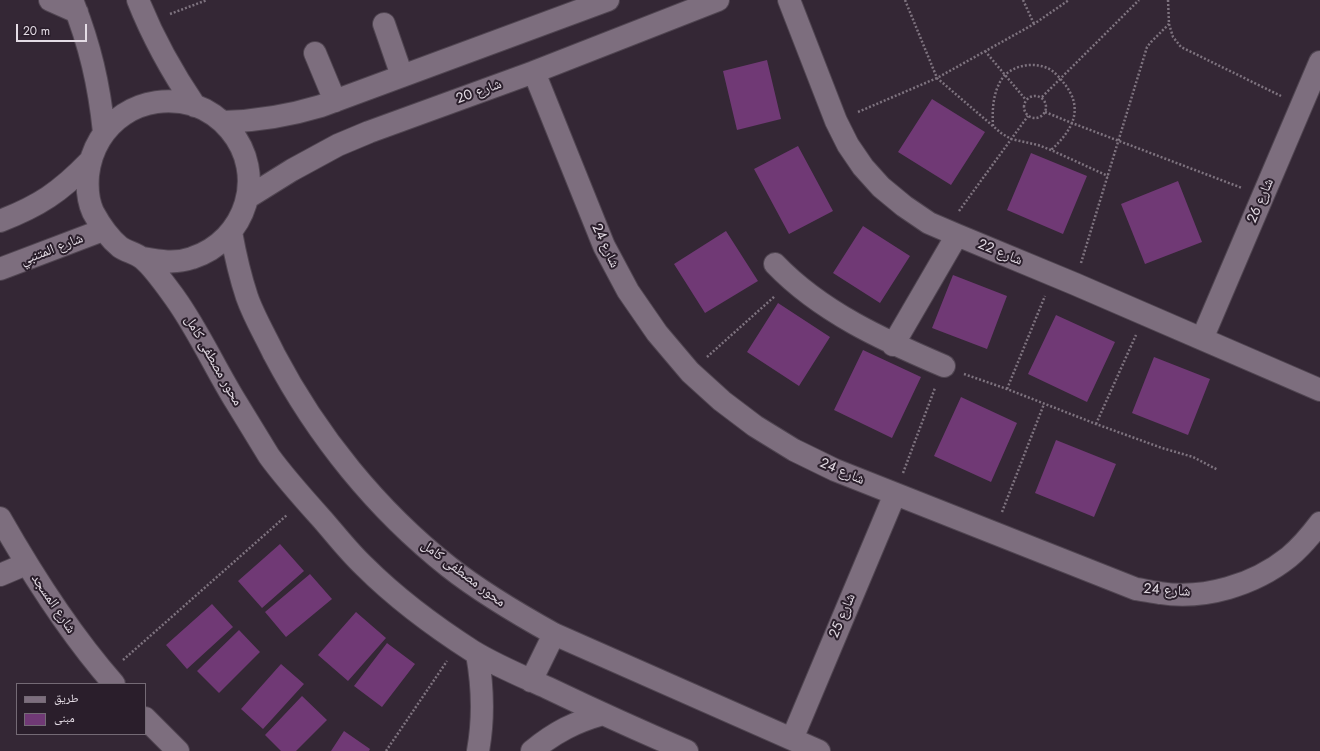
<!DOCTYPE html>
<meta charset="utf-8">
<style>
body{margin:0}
#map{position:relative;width:1320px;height:751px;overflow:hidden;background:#342735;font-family:Jost,"Noto Naskh Arabic",sans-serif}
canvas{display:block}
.legend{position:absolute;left:16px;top:683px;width:130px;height:52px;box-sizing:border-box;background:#2a1e2b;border:1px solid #746a75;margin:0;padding:5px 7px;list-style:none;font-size:12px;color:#e4dce5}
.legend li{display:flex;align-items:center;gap:8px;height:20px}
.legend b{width:20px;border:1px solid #746a75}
.scale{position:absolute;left:16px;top:24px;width:71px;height:18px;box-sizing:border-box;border:2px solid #e4dce5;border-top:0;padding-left:5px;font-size:12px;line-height:14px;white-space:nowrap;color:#e4dce5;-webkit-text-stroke:3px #2a1e2b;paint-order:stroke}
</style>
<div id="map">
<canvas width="1320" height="751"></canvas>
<ul class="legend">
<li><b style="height:5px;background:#7d6e7e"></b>طريق</li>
<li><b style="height:11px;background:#703975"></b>مبنى</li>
</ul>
<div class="scale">20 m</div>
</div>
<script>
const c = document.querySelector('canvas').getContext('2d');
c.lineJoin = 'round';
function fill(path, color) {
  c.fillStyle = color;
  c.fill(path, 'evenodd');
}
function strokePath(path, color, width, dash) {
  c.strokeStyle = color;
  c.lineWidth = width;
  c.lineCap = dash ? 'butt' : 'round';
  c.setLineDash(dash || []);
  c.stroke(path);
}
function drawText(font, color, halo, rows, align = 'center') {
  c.font = font + ' Jost,"Noto Naskh Arabic",sans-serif';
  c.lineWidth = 4;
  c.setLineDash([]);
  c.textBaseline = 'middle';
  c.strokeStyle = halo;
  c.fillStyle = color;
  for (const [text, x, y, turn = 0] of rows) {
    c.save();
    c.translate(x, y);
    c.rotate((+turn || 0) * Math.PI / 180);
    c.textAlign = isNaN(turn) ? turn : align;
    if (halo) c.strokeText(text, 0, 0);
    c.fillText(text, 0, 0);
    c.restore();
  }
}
fill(new Path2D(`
 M767,60L781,119L737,130L723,71Z
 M932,99L985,132L951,185L898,152Z
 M798,146L833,211L789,234L754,169Z
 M1031,153L1087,176L1063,234L1007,210Z
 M1178,181L1202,242L1145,264L1121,204Z
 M863,226L910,256L880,303L833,273Z
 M726,231L758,281L705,313L674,264Z
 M953,275L1007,296L987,349L932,328Z
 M778,303L830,337L799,386L747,352Z
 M1056,315L1115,342L1087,402L1028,374Z
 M863,350L921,377L892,438L834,410Z
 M1154,357L1210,379L1188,435L1132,413Z
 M961,397L1017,423L991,482L934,456Z
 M1056,440L1116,464L1094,517L1035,493Z
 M280,544L304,571L262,608L238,581Z
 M310,574L332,599L286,637L265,612Z
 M212,604L233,627L187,669L166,645Z
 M356,612L386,638L348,681L318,655Z
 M239,630L260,652L219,693L197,671Z
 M387,643L415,664L382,707L354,686Z
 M281,664L304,684L263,729L241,709Z
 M302,696L327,720L296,751H281L265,735Z
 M344,731L370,749L369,751H331Z`), '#703975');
const minor = new Path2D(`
 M50,0L77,12
 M72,0C90,45 99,84 104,132
 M138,0C153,38 172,72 195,106
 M789,0L836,121L848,145L863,167L881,187L904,206L929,223L957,235L1075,284L1320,390
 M384,24L402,76
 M315,53L335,101
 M534,72L604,246L628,291L657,333L690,372L722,401L755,426L794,450L835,470L1136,589C1144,590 1152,592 1160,593C1204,600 1254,585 1289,557C1301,547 1311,535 1320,523
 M223,122C258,121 288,116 321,106L608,0
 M247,198L292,170L338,145L369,132L534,72L718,0
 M0,221C39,206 60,192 89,162
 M231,232C235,254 240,276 247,297C254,317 265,335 274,354C317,436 377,510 449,567C482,593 518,614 554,634L819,751
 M142,258C159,261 175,264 192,258C247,240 267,174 230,130C220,118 208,110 194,105C142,90 94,122 88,175C87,187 88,201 93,212C100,225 109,238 120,247C127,252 136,253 143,259C153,267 167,287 175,298C198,330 215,368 236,402C247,420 258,438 269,456C285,478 304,499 322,519C336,535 349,552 364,566C397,599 435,627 474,652C497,666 524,677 548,688C594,710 640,731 687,751
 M775,264C821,312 883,340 944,366
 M0,269L103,230
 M1202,339L1320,62
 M893,345L957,235
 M0,518C33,576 69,633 114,684
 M0,575L26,564
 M477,654C483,687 484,718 478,751
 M531,681L554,634
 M145,718L178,751
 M792,739L895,494
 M532,751C555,732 575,722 603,714`);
strokePath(minor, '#504551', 24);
strokePath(new Path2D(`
 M905,0L937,78L1001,133L1011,139L1038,145L1051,150L1108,176
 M1023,0L1034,24
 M1168,0L1169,24L1173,37L1181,47L1281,96
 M170,14L207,0
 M985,51L1026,100
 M1024 107a11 11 0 1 1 22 0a11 11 0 1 1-22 0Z
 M1042,97L1139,0
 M858,112L937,78L1034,24L1069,0
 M1045,112L1072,123L1242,188
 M993,126C992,109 993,90 1004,76C1014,65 1034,62 1047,68C1053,70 1059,77 1063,82C1085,108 1073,130 1051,150
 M959,211L1028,116
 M1081,263L1147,47L1151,42L1169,24
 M707,357L775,296
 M964,374L1007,389L1096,424L1162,448L1193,457L1218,470
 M1007,389L1045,296
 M1096,424L1136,335
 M903,473L935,388
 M1002,512L1044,404
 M123,660L287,515
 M386,751L447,661`), '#7e737f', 2.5, [2, 2]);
strokePath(minor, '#7d6e7e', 22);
drawText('14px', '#e4dce5', '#2a1e2b', [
 ["شارع 20",479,92,-20],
 ["شارع 26",1261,201,-67],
 ["شارع 24",605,246,65],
 ["شارع المتنبي",52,250,-21],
 ["شارع 22",1000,253,22],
 ["محور مصطفى كامل",213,361,60],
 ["شارع 24",842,472,23],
 ["محور مصطفى كامل",463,574,37],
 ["شارع 24",1167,591,4],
 ["شارع المسجد",53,604,56],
 ["شارع 25",843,616,-67]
]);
</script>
